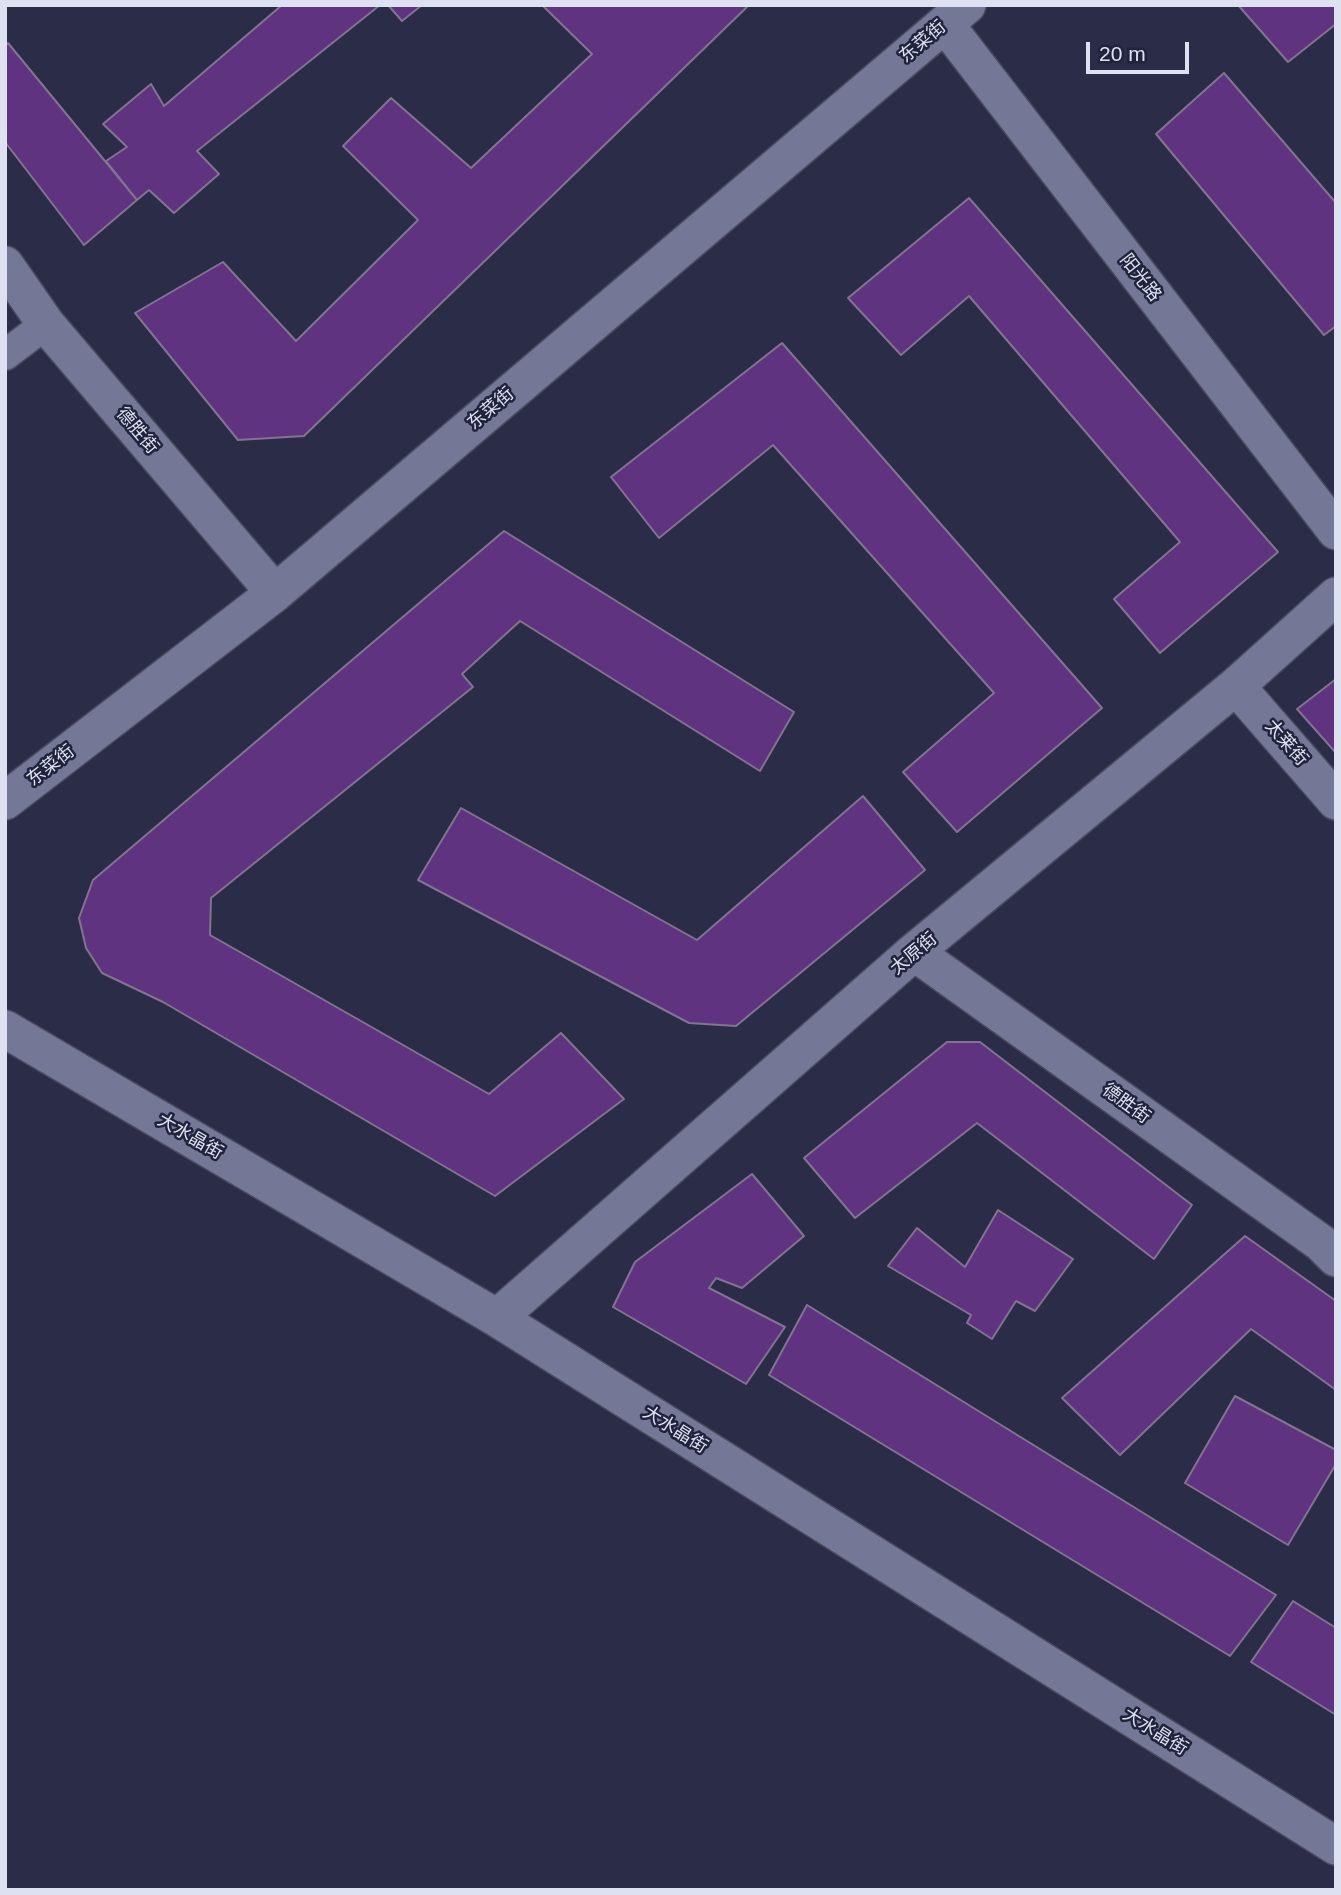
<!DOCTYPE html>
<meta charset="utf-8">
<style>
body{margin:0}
#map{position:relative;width:1341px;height:1895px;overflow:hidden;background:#2b2c47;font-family:Helvetica,sans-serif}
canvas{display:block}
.frame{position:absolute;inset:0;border:7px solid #dee1f2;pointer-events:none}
.scale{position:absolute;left:1086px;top:42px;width:103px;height:32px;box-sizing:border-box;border:4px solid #dee1f2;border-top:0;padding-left:9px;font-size:21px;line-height:24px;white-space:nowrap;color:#dee1f2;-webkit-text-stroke:5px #21233d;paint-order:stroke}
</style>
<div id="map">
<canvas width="1341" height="1895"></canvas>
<div class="frame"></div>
<div class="scale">20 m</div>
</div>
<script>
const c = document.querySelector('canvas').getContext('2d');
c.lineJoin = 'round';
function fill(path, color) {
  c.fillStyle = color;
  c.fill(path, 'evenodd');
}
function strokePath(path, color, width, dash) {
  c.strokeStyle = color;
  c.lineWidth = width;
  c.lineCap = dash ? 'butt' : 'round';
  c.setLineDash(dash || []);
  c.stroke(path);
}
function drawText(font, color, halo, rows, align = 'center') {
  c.font = font + ' Helvetica,"Noto Sans SC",sans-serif';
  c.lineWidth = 5;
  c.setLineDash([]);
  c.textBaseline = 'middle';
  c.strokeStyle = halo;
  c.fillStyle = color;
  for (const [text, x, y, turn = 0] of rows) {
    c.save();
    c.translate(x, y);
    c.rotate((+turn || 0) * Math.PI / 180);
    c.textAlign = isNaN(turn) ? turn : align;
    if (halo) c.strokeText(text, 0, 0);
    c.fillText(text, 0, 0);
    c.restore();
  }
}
const building = new Path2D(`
 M282,5H380L197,151L219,174L174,213L149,190L137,200L106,161L127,147L103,124L151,84L164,106Z
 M388,5H422L402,21Z
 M542,5H749L304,436L238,440L135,313L223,262L296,341L418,220L343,146L391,98L471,168L592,54Z
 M1238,5H1336V24L1288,62Z
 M8,43L137,200L84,245L5,142V46Z
 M1224,73L1336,203V326L1324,335L1156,134Z
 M969,198L1278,552L1160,653L1114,599L1180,542L969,296L901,355L848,298Z
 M782,343L1102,708L957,832L903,772L994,693L773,445L659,538L611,477Z
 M504,531L794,712L760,771L520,621L462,674L473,687L211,898L210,935L489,1094L561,1033L624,1099L495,1196L163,1002L102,973L86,948L79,918L93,880Z
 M1336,679V753L1297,709Z
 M863,796L925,870L736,1026L689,1023L418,880L461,808L697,940Z
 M947,1042H980L1192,1205L1154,1259L977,1123L855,1218L804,1158Z
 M752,1174L804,1236L742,1288L716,1278L709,1288L785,1327L746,1384L613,1307L635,1262Z
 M998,1210L1073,1259L1035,1311L1016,1301L992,1339L967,1323L971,1315L888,1266L917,1228L965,1267Z
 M1245,1236L1336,1301V1390L1251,1329L1120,1455L1062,1398Z
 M807,1305L1276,1595L1230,1656L769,1375Z
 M1235,1396L1336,1450V1464L1288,1545L1185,1483Z
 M1293,1601L1336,1628V1715L1251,1662Z`);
fill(building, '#5f3380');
strokePath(building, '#827391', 2);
const minor = new Path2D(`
 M5,355L46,324`);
const tertiary = new Path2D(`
 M945,24L1336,531
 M5,265L46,324L275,593
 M1236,686L1336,801
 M5,801L275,593L967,5
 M914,952L1321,1243L1336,1258
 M5,1029L497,1318L1336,1846
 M497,1318L914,952L1236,686L1336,596`);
strokePath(minor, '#494960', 33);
strokePath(tertiary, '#494960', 40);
strokePath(minor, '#747796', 30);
strokePath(tertiary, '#747796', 37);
drawText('18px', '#dee1f2', '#21233d', [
 ["东菜街",923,42,-40],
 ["阳光路",1140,278,52],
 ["东菜街",491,409,-40],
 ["德胜街",137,431,50],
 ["太莱街",1286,743,49],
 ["东菜街",51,766,-38],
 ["太原街",914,954,-40],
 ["德胜街",1126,1104,36],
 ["大水晶街",190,1137,30],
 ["大水晶街",675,1430,32],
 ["大水晶街",1155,1732,32]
]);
</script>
